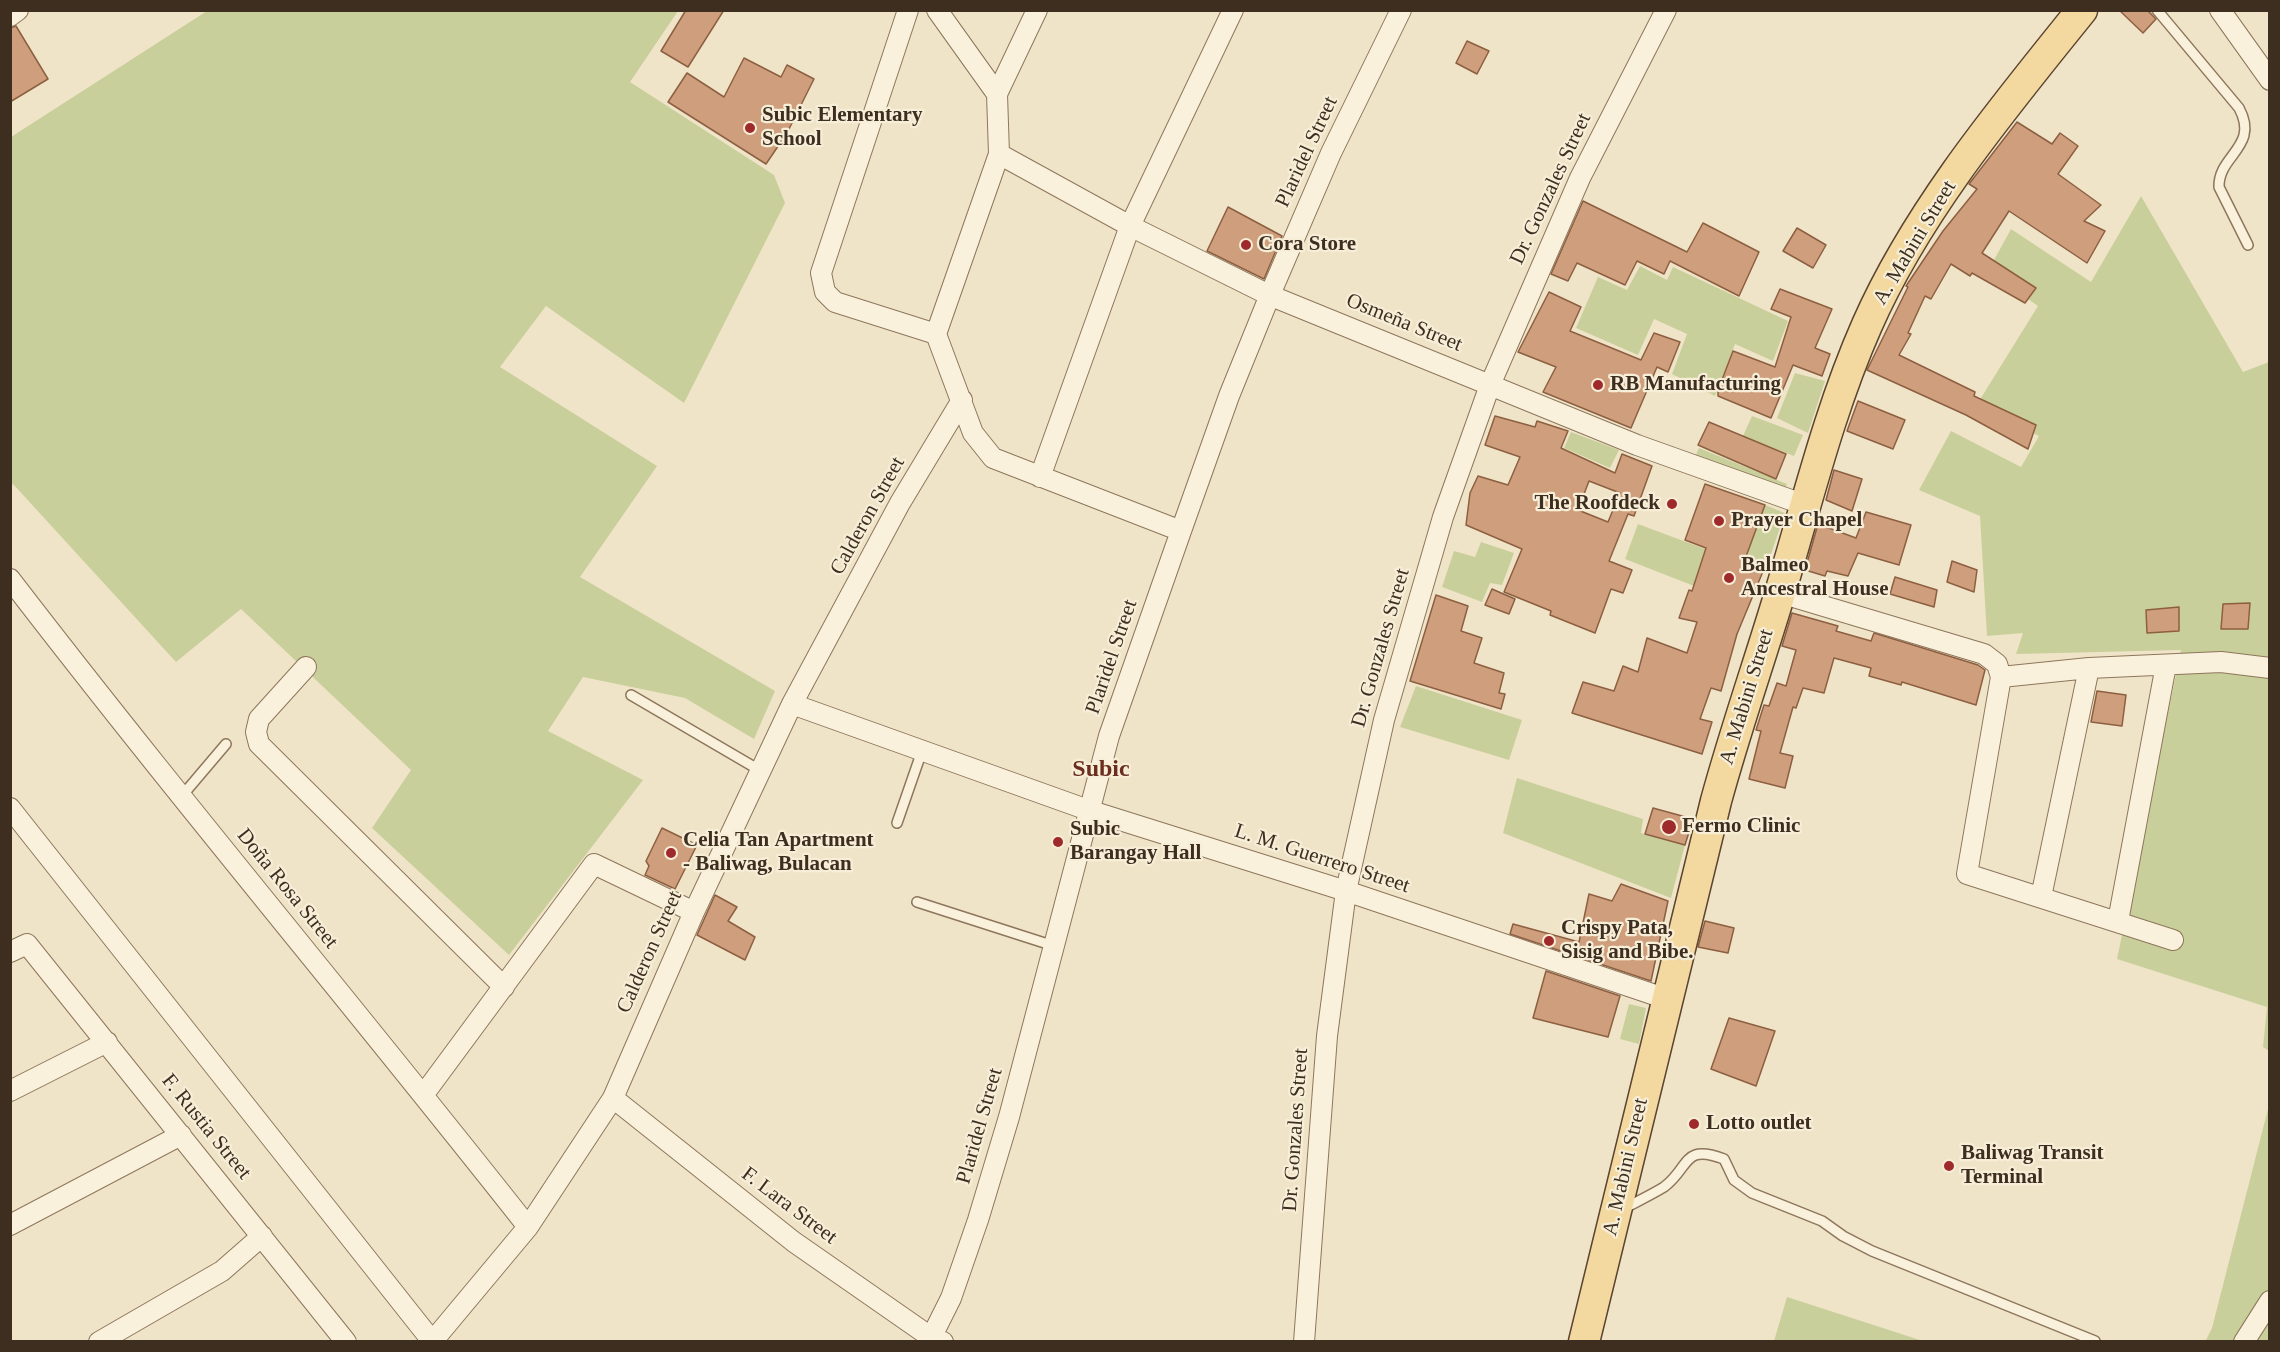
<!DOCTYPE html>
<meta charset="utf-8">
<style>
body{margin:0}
#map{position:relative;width:2280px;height:1352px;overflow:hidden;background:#f0e4c8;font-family:"Times New Roman",serif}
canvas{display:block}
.frame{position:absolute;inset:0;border:12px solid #3d2e20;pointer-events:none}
</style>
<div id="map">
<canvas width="2280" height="1352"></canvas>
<div class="frame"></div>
</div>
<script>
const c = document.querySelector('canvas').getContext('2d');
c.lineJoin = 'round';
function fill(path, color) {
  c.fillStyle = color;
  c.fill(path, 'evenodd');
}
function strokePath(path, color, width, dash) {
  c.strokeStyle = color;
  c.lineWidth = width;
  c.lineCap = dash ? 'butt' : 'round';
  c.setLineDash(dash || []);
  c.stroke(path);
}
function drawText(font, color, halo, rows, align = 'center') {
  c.font = font + ' "Times New Roman",serif';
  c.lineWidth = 4.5;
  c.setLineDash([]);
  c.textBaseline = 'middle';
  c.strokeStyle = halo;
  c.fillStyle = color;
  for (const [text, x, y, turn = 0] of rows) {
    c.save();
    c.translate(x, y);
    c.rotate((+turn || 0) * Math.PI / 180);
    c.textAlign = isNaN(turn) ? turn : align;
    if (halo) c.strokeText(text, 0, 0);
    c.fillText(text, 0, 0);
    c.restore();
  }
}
fill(new Path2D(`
 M207,11H678L630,82L774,175L785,203L684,403L546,306L500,367L657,466L580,577L775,691L754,739L685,698L583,677L548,731L643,780L509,955L372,828L411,770L241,609L176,662L13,484L11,486V137Z
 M2141,196L2243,372L2269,362V1051L2263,1047L2267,1007L2117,959L2181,650L2016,654L2023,633L1987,636L1980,516L1919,490L1951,431L2021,467L2039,436L1976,406L2038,306L1988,271L2011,229L2091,282Z
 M1640,266L1667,280L1673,267L1788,321L1773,361L1735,344L1715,396L1672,374L1687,334L1654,319L1638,355L1576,328L1598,277L1627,290Z
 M1795,373L1825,381L1808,433L1777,418Z
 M1752,416L1803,435L1794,456L1743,436Z
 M1571,432L1619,450L1610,468L1564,448Z
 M1699,448L1787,484L1783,495L1695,457Z
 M1765,505L1785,513L1766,569L1744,562Z
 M1638,524L1705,549L1694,586L1625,559Z
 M1481,542L1514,553L1502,585L1490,583L1482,602L1442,587L1454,551L1475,557Z
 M1416,686L1522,720L1509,760L1400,727Z
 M1517,778L1643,819L1641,833L1685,845L1671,898L1503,833Z
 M1629,1004L1646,1008L1639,1044L1620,1039Z
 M2269,1105V1341L2205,1342L2212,1328Z
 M1787,1297L1923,1341H1774Z`), '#c9cf9b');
const building = new Path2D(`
 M686,10H724L688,67L661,51Z
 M2119,10H2147L2156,19L2143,33Z
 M16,26L48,79L10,102V28Z
 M1467,41L1489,51L1477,74L1456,63Z
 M744,58L781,77L787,65L814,79L787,133L766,164L668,102L687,73L724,97Z
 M2017,122L2052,144L2060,133L2078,146L2058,174L2101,205L2084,221L2105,231L2087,263L2009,211L1982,253L2036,288L2025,303L1972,273L1970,276L1951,264L1931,299L1925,296L1908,333L1911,334L1899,355L1975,392L1974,396L2036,425L2028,449L1966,415L1867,370L1908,287L1906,286L1943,231L1977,189L1969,184Z
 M1583,201L1687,252L1703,223L1759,252L1739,296L1670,261L1664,274L1637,261L1625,285L1577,263L1568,281L1551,274Z
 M1228,207L1282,236L1264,279L1207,251Z
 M1797,228L1826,245L1813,268L1783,251Z
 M1780,289L1832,309L1815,348L1830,354L1822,376L1793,365L1771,418L1718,396V390L1733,351L1775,367L1791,317L1771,309Z
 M1549,292L1581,307L1570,331L1641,360L1654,333L1680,342L1668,372L1657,367L1631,428L1543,392L1556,367L1518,352Z
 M1858,401L1905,420L1893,449L1847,431Z
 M1495,416L1535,427L1537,421L1568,431L1561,448L1615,473L1622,454L1652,466L1634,516L1628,514L1609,561L1632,570L1623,593L1611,589L1595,633L1550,615L1551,611L1504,592L1522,549L1466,525L1470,493L1478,476L1508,485L1520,457L1485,445ZM1589,481L1620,493L1608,522L1578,510Z
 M1709,422L1786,454L1776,479L1698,445Z
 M1834,470L1862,479L1852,511L1826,500Z
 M1705,484L1765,505L1744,562L1764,569L1737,634L1721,691L1711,688L1700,719L1712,722L1702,754L1572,713L1583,682L1614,691L1623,666L1638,672L1647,638L1687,653L1697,622L1679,618L1689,590L1692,591L1706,548L1685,540Z
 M1866,512L1911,525L1899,565L1858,553L1848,576L1827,571L1825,576L1805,570L1818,524L1856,538Z
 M1952,561L1977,570L1974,592L1947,582Z
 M1895,577L1937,590L1934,607L1890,594Z
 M1492,589L1515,599L1509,614L1485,605Z
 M1436,595L1468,606L1461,631L1482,638L1474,663L1504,673L1499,693L1505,694L1501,709L1410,681Z
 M2250,603L2248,629H2221L2223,604Z
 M2179,607V631L2147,633L2146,610Z
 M1792,613L1838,626L1836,631L1871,641L1874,633L1978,665L1985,670L1976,705L1902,682L1901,685L1869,676L1871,668L1834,658L1824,693L1803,688L1796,708L1793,707L1780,753L1793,756L1785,788L1749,779L1761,731L1756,730L1764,705L1769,706L1777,683L1786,686L1796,650L1782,646Z
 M2097,691L2126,695L2122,726L2091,722Z
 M1653,808L1693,819L1685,845L1645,834Z
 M662,828L697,845L675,889L645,875L649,866L646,861Z
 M1621,884L1668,901L1651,981L1510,934L1513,924L1579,942L1589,894L1612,901Z
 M715,895L737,907L728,921L755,937L745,960L697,935Z
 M1705,921L1734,928L1728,953L1698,947Z
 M1546,971L1620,996L1608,1037L1533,1018Z
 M1729,1018L1775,1031L1756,1086L1711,1069Z`);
fill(building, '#cf9f7d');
strokePath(building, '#8d5f41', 1.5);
const lane = new Path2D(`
 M2157,10L2239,108C2260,147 2218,155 2219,187L2248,245
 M631,695L761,771
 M181,797L226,744
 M897,823L922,751
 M917,902L1054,946
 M1623,1209C1636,1202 1651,1195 1664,1187C1690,1168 1682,1143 1724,1159L1734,1180L1752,1193L1822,1221L1843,1236L1872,1251L2095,1341`);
const street = new Path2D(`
 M908,10L821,273L825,292L835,302L936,334
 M937,10L997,94L999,154L936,334L973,433L993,458L1181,531
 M2220,10L2270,80
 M10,16L18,10
 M997,94L1037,10
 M999,154L1130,226L1269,295L1637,445L1805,505
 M1040,477L1130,226L1233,10
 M10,579C179,799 357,1010 528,1227
 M1780,593L1984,654L1997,664L2001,677L1967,874L2173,940
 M306,667L259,719L256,732L259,744L504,987
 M2001,677L2089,668L2221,662L2270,668
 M792,704L1088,810L1346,891L1667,999
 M10,808L432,1341
 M2041,897L2089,668
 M2118,921L2166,665
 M10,952L27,944L346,1342
 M10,1091L107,1042
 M424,1094L594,864L694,912
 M613,1098L794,1242L932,1338L943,1342
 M10,1225L181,1135
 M99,1342L222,1271L262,1236
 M432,1342L528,1227L613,1098L694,912L792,704L900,503L962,400
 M929,1342L951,1298L978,1220L1009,1117L1109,736L1181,531L1229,396L1272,290L1331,153L1401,10
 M1304,1342L1327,1036L1346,891L1384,720L1443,517L1490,385L1580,178L1666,10
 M2244,1342L2270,1301`);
const primary = new Path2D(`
 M1584,1342L1716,801C1735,731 1759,663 1780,593C1807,503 1829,411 1867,325C1917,211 2004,107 2082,10`);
strokePath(lane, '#8d765c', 12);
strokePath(street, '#8d765c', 22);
strokePath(primary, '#5b4430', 33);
strokePath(lane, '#faf1dc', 9);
strokePath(street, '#faf1dc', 20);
strokePath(primary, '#f3d9a0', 30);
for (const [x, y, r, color] of [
 [750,128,6,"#9e2a2b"],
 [1246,245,6,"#9e2a2b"],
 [1598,385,6,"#9e2a2b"],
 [1672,504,6,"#9e2a2b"],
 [1719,521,6,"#9e2a2b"],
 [1729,578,6,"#9e2a2b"],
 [1669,827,8,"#9e2a2b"],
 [1058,842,6,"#9e2a2b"],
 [671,853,6,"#9e2a2b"],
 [1549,941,6,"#9e2a2b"],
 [1694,1124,6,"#9e2a2b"],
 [1949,1166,6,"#9e2a2b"]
]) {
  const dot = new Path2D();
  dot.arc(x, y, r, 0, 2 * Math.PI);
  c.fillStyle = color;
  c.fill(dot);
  strokePath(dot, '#f7eed8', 2);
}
drawText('bold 21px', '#3d2e20', '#f7eed8', [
 ["Subic Elementary",762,116],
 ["School",762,140],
 ["Cora Store",1258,245],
 ["RB Manufacturing",1610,385],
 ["The Roofdeck",1660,504,"right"],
 ["Prayer Chapel",1731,521],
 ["Balmeo",1741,566],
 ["Ancestral House",1741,590],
 ["Fermo Clinic",1682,827],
 ["Subic",1070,830],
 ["Barangay Hall",1070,854],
 ["Celia Tan Apartment",683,841],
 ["- Baliwag, Bulacan",683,865],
 ["Crispy Pata,",1561,929],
 ["Sisig and Bibe.",1561,953],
 ["Lotto outlet",1706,1124],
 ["Baliwag Transit",1961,1154],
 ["Terminal",1961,1178]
], 'left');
drawText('21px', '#3d2e20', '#f7eed8', [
 ["Plaridel Street",1307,152,-65],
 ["Dr. Gonzales Street",1551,189,-65],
 ["A. Mabini Street",1915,243,-59],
 ["Osmeña Street",1404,323,22],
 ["Calderon Street",868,516,-61],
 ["Dr. Gonzales Street",1381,648,-74],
 ["Plaridel Street",1112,657,-71],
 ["A. Mabini Street",1747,697,-73],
 ["L. M. Guerrero Street",1322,859,18],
 ["Doña Rosa Street",287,889,51],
 ["Calderon Street",650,952,-66],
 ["Plaridel Street",980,1126,-74],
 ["F. Rustia Street",206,1127,51],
 ["Dr. Gonzales Street",1296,1130,-86],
 ["A. Mabini Street",1626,1167,-77],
 ["F. Lara Street",789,1206,37]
]);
drawText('bold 24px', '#6b2e1e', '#f7eed8', [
 ["Subic",1101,770]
]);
</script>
